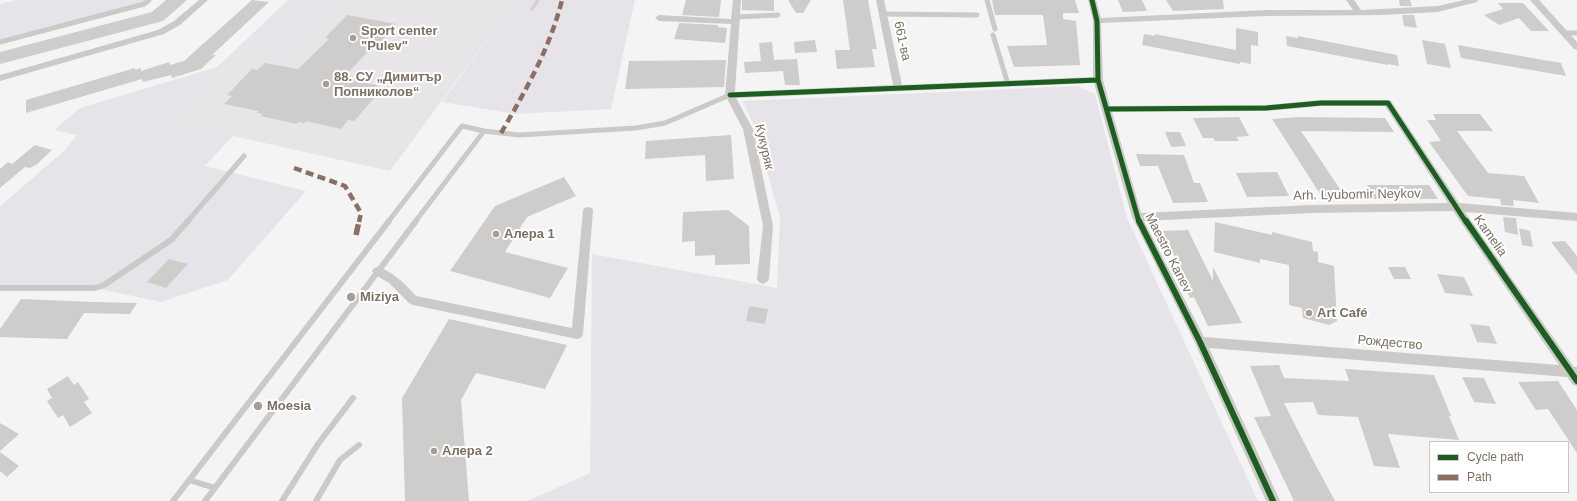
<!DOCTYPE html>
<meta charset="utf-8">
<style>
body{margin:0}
#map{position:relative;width:1577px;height:501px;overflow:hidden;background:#f4f4f5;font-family:Helvetica,sans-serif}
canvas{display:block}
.legend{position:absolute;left:1429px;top:441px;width:140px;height:52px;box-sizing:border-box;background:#fff;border:1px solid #cbc6c1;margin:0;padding:5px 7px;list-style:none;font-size:12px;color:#7c7063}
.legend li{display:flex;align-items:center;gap:8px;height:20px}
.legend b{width:20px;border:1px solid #cbc6c1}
</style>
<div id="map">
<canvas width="1577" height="501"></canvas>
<ul class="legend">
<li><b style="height:5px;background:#1b5e20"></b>Cycle path</li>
<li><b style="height:5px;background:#8d6e63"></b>Path</li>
</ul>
</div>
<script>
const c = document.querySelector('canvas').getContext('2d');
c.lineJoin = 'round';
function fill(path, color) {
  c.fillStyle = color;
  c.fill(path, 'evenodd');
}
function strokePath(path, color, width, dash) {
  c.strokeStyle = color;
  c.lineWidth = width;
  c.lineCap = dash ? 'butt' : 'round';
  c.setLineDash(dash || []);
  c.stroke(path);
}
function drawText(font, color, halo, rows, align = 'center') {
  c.font = font + ' Helvetica,sans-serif';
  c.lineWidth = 4;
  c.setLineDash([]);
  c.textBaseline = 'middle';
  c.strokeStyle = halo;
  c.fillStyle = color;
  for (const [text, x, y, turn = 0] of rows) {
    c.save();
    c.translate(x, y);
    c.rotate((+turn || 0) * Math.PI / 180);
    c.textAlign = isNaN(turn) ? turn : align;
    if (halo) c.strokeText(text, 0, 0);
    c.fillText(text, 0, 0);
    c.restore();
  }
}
fill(new Path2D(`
 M288,0H516L390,171L161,120Z`), '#e7e5e7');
fill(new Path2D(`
 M16,0H149L0,42V4Z
 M296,0H342L321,21L282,13Z
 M516,0H635L611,109L515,114L442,102Z
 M278,18L317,26L288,55L248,47Z
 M217,67L161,120L233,136L205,166L306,191L228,280L161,302L95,288H0V206L65,150L77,135L54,130L80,108Z
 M1078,86L1095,94L1127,218L1258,501H527L590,473L592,254L777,288L780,218L754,125L742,101Z`), '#e7e4e9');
strokePath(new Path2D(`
 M532,9L538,0`), '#d6d0cc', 3.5);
fill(new Path2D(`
 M166,0H187L163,21L0,64V52L152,12Z
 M252,0L269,2L212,55H216L201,69L172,78L171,75L143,82L142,79L26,113V100L135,68V70L141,68V71L169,62L170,65L184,61Z
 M686,0H721L719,17L682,15Z
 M742,0H774V11L742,10Z
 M788,0H811L803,13H796Z
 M843,0H868L877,49H872L875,67L837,69L835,50H850Z
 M992,0H1075L1079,13H1063V19L1076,21L1080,65L1014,67L1007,46L1047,45L1043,15H995Z
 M1118,0H1142L1147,11L1123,12Z
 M1166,0H1223L1224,9L1173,11Z
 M1399,0H1410L1412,6H1400Z
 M1498,3H1523L1549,31H1531L1519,18L1499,25L1484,15L1503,9Z
 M347,15L396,24L375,48L372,47L344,77V79L378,85L371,93L377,95L354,121L348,120L341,129L306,121L304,123L298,122L297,124L261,116L262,114L257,113L258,111L224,104L232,96L227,95L252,69L257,70L265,63L298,69L329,39L325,38Z
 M1402,15H1414L1417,28L1404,26Z
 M679,23L718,25V27L727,28L725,43L674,39Z
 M1236,28L1258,32V46L1251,45V64L1240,62V64L1142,45L1144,34L1155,36V34L1236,50Z
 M1286,36L1298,38V36L1397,55L1399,66L1388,64V65L1287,46Z
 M815,40L817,52L795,53L794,42Z
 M1422,40L1445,44L1451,68L1427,64Z
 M772,42L774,60L797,59L800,85H785L783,71L745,73L744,62L761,61L759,43Z
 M1458,45L1561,63L1566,76L1461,58Z
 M726,60L724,87L625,89L629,61Z
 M1433,114H1480L1493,131H1457L1488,173L1524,176L1539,203L1513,200L1514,206L1501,205L1500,199L1468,196L1429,142L1441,141L1427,120H1436Z
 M1239,117L1249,136L1236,137L1239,141H1215L1213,138H1203L1193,118Z
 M1298,117L1385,118L1394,132L1301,131L1344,195L1322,197L1272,119Z
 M1165,132H1180L1186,146L1171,147Z
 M731,135L734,179L706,181L705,155L645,159L646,141Z
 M35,145L52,150L37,164L30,168L25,167L0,188V169L8,162L12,164Z
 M1136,154L1184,155L1194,183H1200L1208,202L1173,203L1158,166H1140Z
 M1277,172L1289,196L1247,197L1236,173Z
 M564,177L576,196L527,217L505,252L568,268L550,298L450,271L495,206Z
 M1367,185H1429L1438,199H1374Z
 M728,210L749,226L750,264L715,265V255L695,256V241L682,242L683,212Z
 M1503,217L1516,218L1518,235L1505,232Z
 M1215,222L1272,235V232L1312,242L1313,251L1318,252V262L1334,266L1337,321L1329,325L1303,318L1302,308L1289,305V265L1260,259V263L1214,252Z
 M1519,228L1530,231L1533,247L1522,245Z
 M1188,230L1213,281V267L1242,323L1208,326L1194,297L1190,298L1179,275H1183L1163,231Z
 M1565,241L1577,256V275L1551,242Z
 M169,259L188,264L166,288L147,282Z
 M1388,267H1405L1411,279H1394Z
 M1437,274L1464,277L1473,296L1445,293Z
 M21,299L93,302L137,303L130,314L84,313L67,339L0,337V329Z
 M749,306L768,309L765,324L746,321Z
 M449,319L567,345L545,389L476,373L461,400L469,501H405L402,398Z
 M1470,324L1489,326L1497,344L1477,342Z
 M1279,365L1284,378L1349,381L1345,369L1434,375L1451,416H1449L1459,440L1388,434L1400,468L1374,466L1358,417L1318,415L1313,402L1284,403L1314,462L1335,501H1294L1254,417L1271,416L1250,366Z
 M68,376L74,385L78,382L89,399L84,402L92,413L70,427L63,415L58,418L47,401L52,398L47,389Z
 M1462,377L1484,378L1496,404L1474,402Z
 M1558,381L1577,410V453L1548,409L1536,410L1518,382Z
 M0,423L19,434L0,451Z
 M0,452L19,466L7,477L0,471Z`), '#cecdcc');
strokePath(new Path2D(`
 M987,0L995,29
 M883,14L977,15
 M736,17L778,15
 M1564,33H1577
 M993,35L1008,84
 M0,42L144,4L149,0
 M187,222L244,156
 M388,222L462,126L484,131L519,135L636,128L665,123L730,95
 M415,222L484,131`), '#cbcac9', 5);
strokePath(new Path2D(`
 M0,288H95L104,285L171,240L188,221
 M189,480L215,488
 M173,501L389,221
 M205,501L416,221
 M282,501L318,444L353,398
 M316,501L340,460L359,445`), '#cbcac9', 6);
fill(new Path2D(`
 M199,0H208L180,25L164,34L0,81V75L158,30L174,21Z
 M733,0H741L735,92L893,85L876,0H884L902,85L1093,77V21L1088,0H1096L1101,18L1266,10H1353L1346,0H1354L1361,10L1438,6L1464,0H1478L1477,2L1438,12L1383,15L1266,16L1101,23L1103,80L1110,106L1266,105L1321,100H1388L1391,101L1459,203L1577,213V221L1465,212L1574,367H1577V386L1573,385L1567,377L1209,348L1280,501H1266L1195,343L1132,217L1094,83L736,98L753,129L773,226L769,279L767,282L763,284L759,282L757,279L763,226L743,129L725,95L731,24L659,21L655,18L659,15L731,19ZM1321,106H1385L1448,203L1311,205L1141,213L1112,112L1266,111ZM1453,211L1559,365L1204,337L1144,221L1311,213Z
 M1530,0H1539L1577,42V50L1574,49Z
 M588,207L592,208L593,211L583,334L581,338L577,339L413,305L409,303L389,283L374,274L372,271L374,268L378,267C394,272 405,284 416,296L572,328L583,211L584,208Z`), '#cbcac9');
strokePath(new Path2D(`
 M501,133C526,90 550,48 562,0
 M294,168L345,186L361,213L359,222`), '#8d6e63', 4.5, [8, 4.5]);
strokePath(new Path2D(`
 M356,235L359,221`), '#8d6e63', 5.5, [11, 5.5]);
strokePath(new Path2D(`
 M1092,0L1097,21L1098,80L1139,222
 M730,95L1098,80
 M1107,109L1266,108L1321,103H1388L1466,222`), '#1b5e20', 5);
strokePath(new Path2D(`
 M1139,221L1200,342L1273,501
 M1466,221L1577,381`), '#1b5e20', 6);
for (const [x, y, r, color] of [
 [353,38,4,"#a69e96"],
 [326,84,4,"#a69e96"],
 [496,234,4,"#a69e96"],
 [351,297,5,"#a69e96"],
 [1309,313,4,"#a69e96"],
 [258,406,5,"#a69e96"],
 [434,451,4,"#a69e96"]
]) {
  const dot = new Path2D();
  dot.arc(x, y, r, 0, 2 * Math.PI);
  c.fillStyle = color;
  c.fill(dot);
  strokePath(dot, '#fff', 1.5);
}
drawText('bold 13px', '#7c7063', '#fff', [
 ["Sport center",361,31],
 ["\"Pulev\"",361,46],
 ["88. СУ „Димитър",334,77],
 ["Попниколов“",334,92],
 ["Алера 1",504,234],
 ["Miziya",360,297],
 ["Art Café",1317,313],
 ["Moesia",267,406],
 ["Алера 2",442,451]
], 'left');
drawText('13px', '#7c7063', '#fff', [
 ["661-ва",902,41,78],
 ["Кукуряк",764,147,77],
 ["Arh. Lyubomir Neykov",1357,195,-1],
 ["Kamelia",1490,236,55],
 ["Maestro Kanev",1168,253,63],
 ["Рождество",1390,343,5]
]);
</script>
